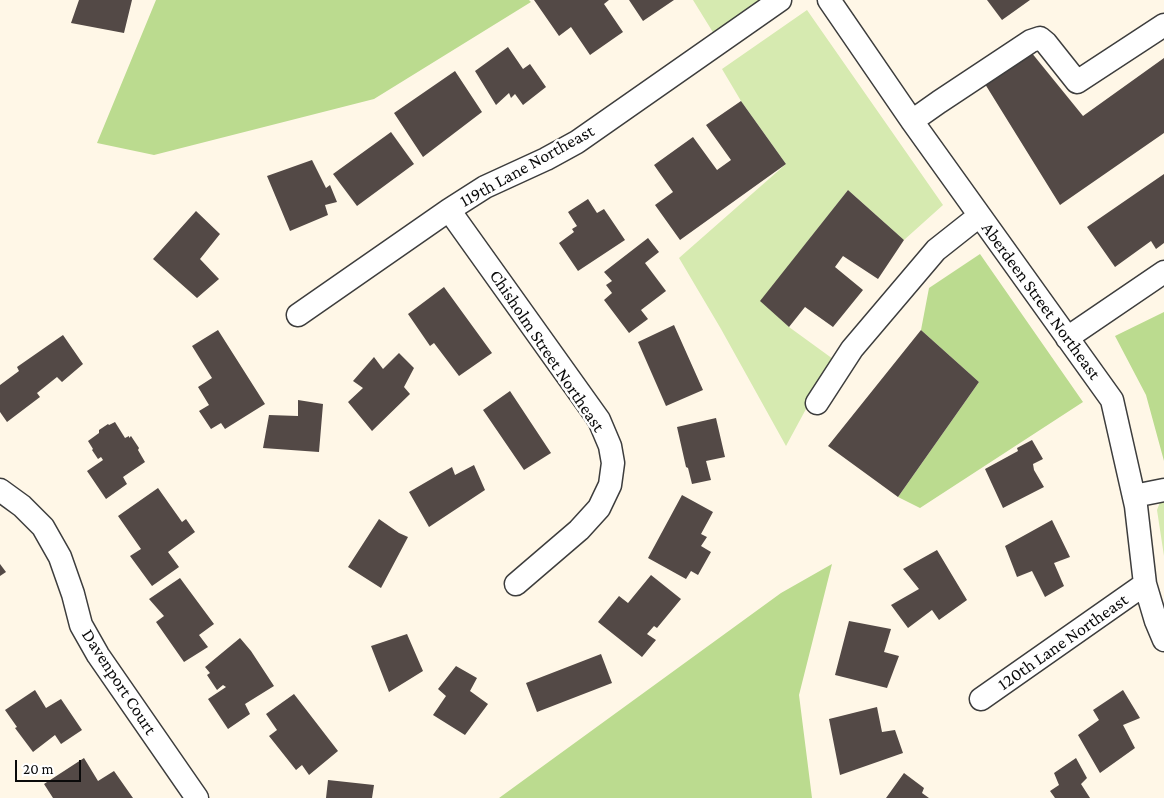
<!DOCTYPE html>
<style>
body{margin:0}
#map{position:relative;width:1164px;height:798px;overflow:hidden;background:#fff7e7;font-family:"Crimson Pro",serif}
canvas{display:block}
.scale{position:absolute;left:15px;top:760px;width:66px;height:22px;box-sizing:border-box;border:2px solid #0a0a0a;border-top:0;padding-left:6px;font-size:15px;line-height:18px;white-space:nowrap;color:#0a0a0a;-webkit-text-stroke:4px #fff;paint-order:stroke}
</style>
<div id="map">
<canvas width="1164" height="798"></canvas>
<div class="scale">20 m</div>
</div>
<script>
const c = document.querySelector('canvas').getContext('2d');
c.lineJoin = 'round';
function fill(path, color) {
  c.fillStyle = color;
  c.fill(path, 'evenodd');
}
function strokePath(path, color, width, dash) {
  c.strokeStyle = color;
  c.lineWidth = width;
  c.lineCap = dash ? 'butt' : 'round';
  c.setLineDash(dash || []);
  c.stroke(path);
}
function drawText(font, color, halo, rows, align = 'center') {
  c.font = font + ' "Crimson Pro",serif';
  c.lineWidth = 5;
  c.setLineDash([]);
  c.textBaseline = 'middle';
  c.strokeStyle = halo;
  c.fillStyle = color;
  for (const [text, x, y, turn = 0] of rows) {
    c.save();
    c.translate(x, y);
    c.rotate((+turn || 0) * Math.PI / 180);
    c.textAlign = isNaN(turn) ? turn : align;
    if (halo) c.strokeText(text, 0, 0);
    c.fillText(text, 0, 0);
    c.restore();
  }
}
fill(new Path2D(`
 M693,0H762L714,34Z
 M807,10L943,205L904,240L848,190L761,301L789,327L833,359L786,446L721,329L679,258L786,164L741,101L722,69Z
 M1164,492V556L1157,510Z`), '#d6eab0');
fill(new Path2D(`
 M156,0H529L531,2L374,99L154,155L97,143Z
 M980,254L1083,402L920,508L898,497L979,382L921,330L929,288Z
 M1164,312V461L1146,395L1115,336Z
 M832,564L799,695L812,798H499L781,593Z`), '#bbdb8f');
fill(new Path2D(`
 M79,0H132L124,33L71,23Z
 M534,0H609L604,4L623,32L590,55L571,27L559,36Z
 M629,0H674L643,21Z
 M987,0H1030L1002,20Z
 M508,47L523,69L530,64L546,87L523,105L515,94L511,98L509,93L496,105L475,71Z
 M1031,52L1083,116L1164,58V133L1060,205L985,84Z
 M455,71L482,112L423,157L394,113Z
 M741,101L786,164L680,240L655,205L673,192L654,165L693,137L717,170L731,160L706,125Z
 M391,132L414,164L357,206L333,174Z
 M312,160L326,188L330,185L337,202L325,205L328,215L290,231L267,176Z
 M1164,174V243L1156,249L1151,241L1115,267L1087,227Z
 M848,190L904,240L878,279L843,256L835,267L863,290L833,327L805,307L789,327L760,301Z
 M588,199L597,213L604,209L625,240L578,271L559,243L574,232L572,229L577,226L568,212Z
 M196,211L220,234L200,259L219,279L197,298L153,259Z
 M648,238L659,252L645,263L666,291L641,310L648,319L629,333L604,300L612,293L606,285L612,281L604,272Z
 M444,287L492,353L459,376L434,343L430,346L408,314Z
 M674,325L703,390L666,406L638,342Z
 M218,330L265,404L225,429L221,423L211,429L199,411L209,405L198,387L212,378L192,346Z
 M921,330L979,382L898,497L828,446Z
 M63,335L83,364L62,382L57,377L37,393L40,397L7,422L0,412V385L19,371L17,367Z
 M399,353L414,368L404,387L410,394L372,431L348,402L363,388L353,381L374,357L383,369Z
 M510,391L551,453L524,470L483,410Z
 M298,400L323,404L319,452L263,448L269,415L298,416Z
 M716,418L725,457L706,461L711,480L692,484L688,468L686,467L677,427Z
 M115,422L125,438L129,436V438L131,436L139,448L138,450L145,462L123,477L127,484L106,499L87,471L103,460L101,457L98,459L92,450L93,449L88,441L99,433V430L108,424L109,425Z
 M1032,440L1043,459L1033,464L1034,470L1044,487L1003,508L985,469L1018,451L1017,448Z
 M474,465L485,490L429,527L409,492L452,467L455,475Z
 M158,488L182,522L186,519L195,532L168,552L179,567L152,586L130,556L141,549L118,516Z
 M682,495L713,512L701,534L707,537L701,546L711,552L698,575L691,571L686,579L648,558Z
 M379,519L399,533L408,537L381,588L348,567Z
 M1052,520L1070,557L1054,563L1064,586L1045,597L1032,571L1017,577L1005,546Z
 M937,550L967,600L939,620L932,610L908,628L891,605L919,589L903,569Z
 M0,564L6,572L0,576Z
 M651,575L681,599L657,628L654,626L647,634L656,640L642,657L598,622L619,596L628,603Z
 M180,578L214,624L199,635L208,647L184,662L156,622L164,616L149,599Z
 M849,621L891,629L884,652L899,656L887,688L835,675Z
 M407,634L423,671L389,692L371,646Z
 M240,638L251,651L274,686L245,704L250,714L228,729L208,699L226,687L223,685L217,690L207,675L210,673L205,667Z
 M601,654L612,683L537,712L526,683Z
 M456,666L477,678L470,691L488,704L465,735L433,715L446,696L438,689Z
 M35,690L46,708L61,699L82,730L61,744L55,735L33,752L15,728L17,727L5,710Z
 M1123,690L1140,718L1123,725L1135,748L1100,773L1078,735L1099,720L1093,710Z
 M294,694L338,751L309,775L302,765L296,770L269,736L277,730L266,714Z
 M877,707L882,732L895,730L903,753L840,775L829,719Z
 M84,758L98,781L114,771L133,798H53L44,784Z
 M1076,758L1087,778L1081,784L1090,798H1055L1050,791L1059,785L1054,773Z
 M904,773L924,788L922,793L929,798H886Z
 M328,780L374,785L372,798H326Z`), '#534946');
const minor = new Path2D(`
 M829,0L912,121L1112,400L1136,506L1145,584L1156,621L1164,640
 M912,121L939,102L1031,41L1040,38L1046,43L1077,82L1164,25
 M449,210L599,420L610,446L613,463L610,485L599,508L579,530L516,584
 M298,315L449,210L485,187L546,159L577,142L780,0
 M1067,338L1164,272
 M817,403L852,349L936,250L979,216
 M0,490L22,506L43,527L60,557L73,594L81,625L98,655L197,798
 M1134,496L1164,490
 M981,699L1145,584`);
strokePath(minor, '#3d3d3d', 25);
strokePath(minor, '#fff', 22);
drawText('18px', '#0a0a0a', '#fff', [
 ["119th Lane Northeast",527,166,-29],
 ["Aberdeen Street Northeast",1041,301,54],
 ["Chisholm Street Northeast",547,351,56],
 ["120th Lane Northeast",1063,642,-35],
 ["Davenport Court",119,682,57]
]);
</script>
